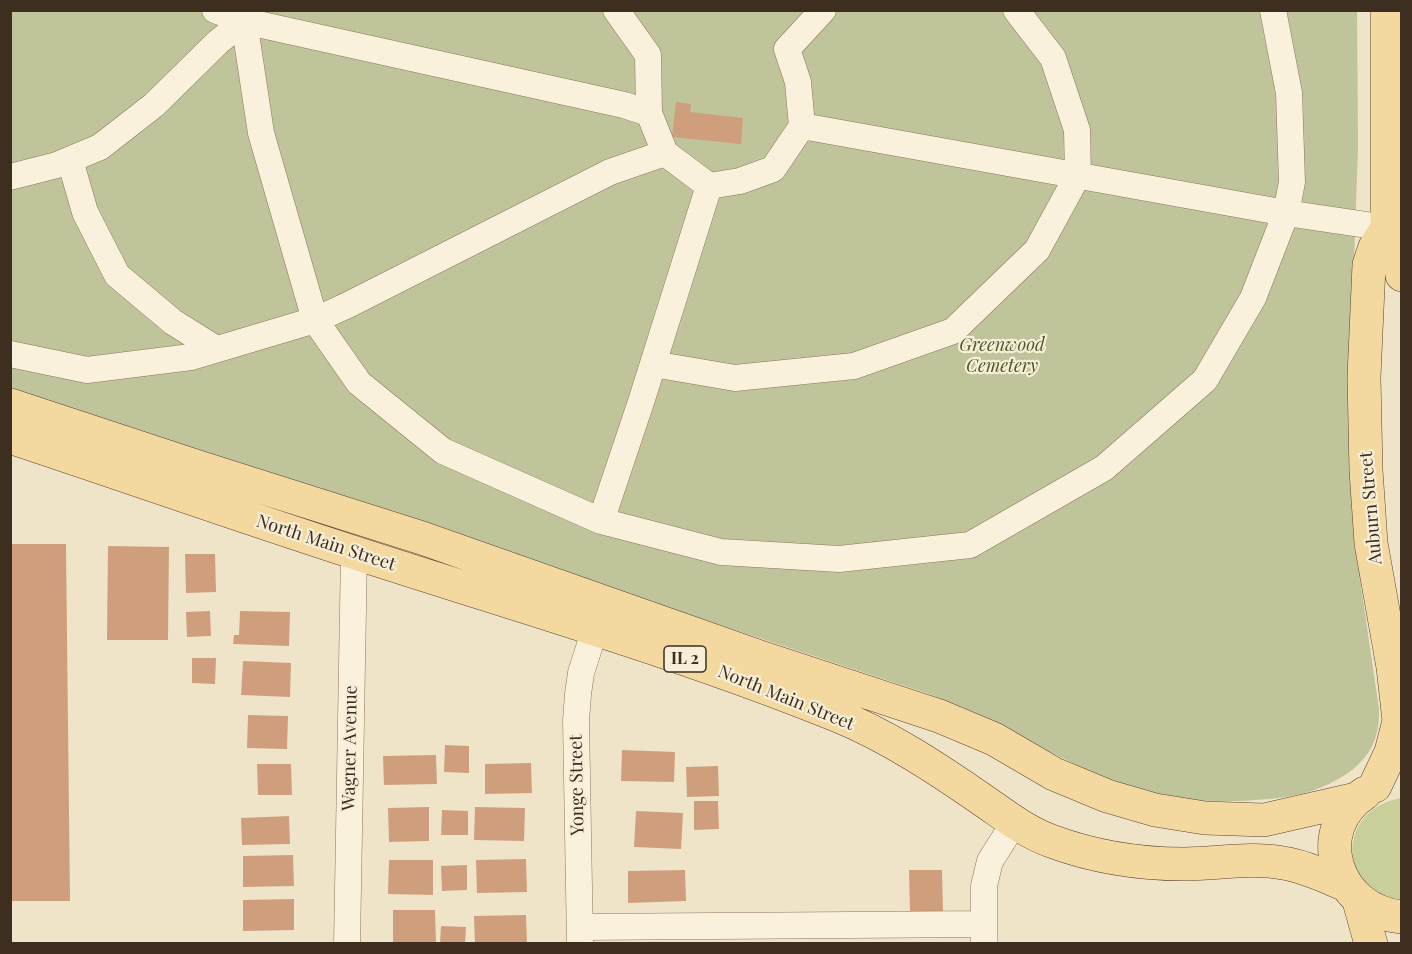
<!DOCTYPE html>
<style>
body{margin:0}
#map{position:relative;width:1412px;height:954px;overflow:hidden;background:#f0e4c8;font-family:"Playfair Display",serif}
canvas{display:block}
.frame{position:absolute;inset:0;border:12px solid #3d2e20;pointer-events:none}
</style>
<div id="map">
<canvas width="1412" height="954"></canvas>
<div class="frame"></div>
</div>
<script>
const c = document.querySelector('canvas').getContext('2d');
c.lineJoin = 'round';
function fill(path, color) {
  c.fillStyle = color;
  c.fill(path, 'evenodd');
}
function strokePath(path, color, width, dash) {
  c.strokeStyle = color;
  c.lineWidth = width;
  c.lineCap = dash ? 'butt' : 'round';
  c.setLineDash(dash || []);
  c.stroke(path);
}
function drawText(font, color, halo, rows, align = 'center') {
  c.font = font + ' "Playfair Display",serif';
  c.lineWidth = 4.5;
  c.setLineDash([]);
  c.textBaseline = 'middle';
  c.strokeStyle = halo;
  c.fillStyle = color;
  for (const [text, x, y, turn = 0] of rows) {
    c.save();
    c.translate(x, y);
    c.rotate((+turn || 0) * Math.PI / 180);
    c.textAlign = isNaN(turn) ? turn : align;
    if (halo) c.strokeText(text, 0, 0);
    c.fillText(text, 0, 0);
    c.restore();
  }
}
fill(new Path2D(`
 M1401,798V900C1336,889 1336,810 1401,798Z`), '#c9cf9b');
fill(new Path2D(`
 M11,11H1357L1358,147L1350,378L1351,485L1361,586L1379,709C1380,746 1364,766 1331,783C1307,795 1283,798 1256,800C1231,802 1204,802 1179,798C1103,787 1039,744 971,711C957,705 943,700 929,694L11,391Z`), '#bfc49a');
fill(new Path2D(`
 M676,102L691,104L690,112L743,118L741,144L672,137Z
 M10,544H66L70,901H10Z
 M108,546L169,547L168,640H107Z
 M185,554H215L216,592L186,593Z
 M210,611L211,636L187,637L186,612Z
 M240,611L290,612L289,646L233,644L234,635H239Z
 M192,658H216L215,684L192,683Z
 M243,661L291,663L290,697L241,695Z
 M248,715L288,716L287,749L247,748Z
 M445,745L469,746V773L444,772Z
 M622,750L675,752L674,782L621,781Z
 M436,755L437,784L384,785L383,756Z
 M531,763L532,793L485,794V764Z
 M257,764H291L292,795H258Z
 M718,766L719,796L687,797L686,767Z
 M694,801H718L719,829L694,830Z
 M429,807V841L389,842L388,808Z
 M475,807L525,808L524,841L474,840Z
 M442,810L468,811V835H441Z
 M636,811L683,813L681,849L634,847Z
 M289,816L290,844L242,845L241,818Z
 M293,855L294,886L243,887V856Z
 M526,859L527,892L477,893L476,860Z
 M389,860H433V895L388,894Z
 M467,865V890L442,891L441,866Z
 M685,870L686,901L628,903V871Z
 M909,870H942L943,911L910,912Z
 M294,899V930L243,931V900Z
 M393,910H435L436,944H393Z
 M526,915L527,944H475L474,916Z
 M441,926L466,927L465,944H440Z`), '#cf9f7d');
const minor = new Path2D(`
 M215,10L244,21
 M616,10L648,55L649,113L665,153L709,186L740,181L773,169L802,126L798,82L787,49L823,10
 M649,113L624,105L244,21L261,133L315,320L348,305L610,172L665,153
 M802,126L1286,213L1292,182L1289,93L1273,10
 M70,160L85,212L117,275L173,322L216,349
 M10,177L57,165L100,147L154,105L218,42L244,21
 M10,354L87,370L191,357L315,320L359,383L443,451L601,521L721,552L839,559L970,545L1104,468L1205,380L1253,298L1286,213L1387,228
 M653,364L735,378L854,366L953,331L1037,250L1078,175L1077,130L1053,58L1016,10
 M601,521L641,402L709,186
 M580,927L984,924
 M580,943L576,721L578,694L581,673L595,629
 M347,944L354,553
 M984,944V886L990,861L1014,823`);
const major = new Path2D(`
 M1387,10V228L1399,256L1402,275
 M10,405L195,466L422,538L760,657L939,716L994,739L1054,774L1107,796L1155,810L1205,818L1264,820L1356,799
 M10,437C137,479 263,524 390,564C539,612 690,656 836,715C888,736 938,769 984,801C1006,816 1026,832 1051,841C1094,857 1138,864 1184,864C1216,864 1251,857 1283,863C1304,866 1324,876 1344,884
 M1375,786L1391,752L1399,721L1393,667L1371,543L1366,470L1364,377L1369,265L1375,247L1387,228
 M1365,793C1309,830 1336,911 1402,917
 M1359,901L1371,944`);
strokePath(minor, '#8d765c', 27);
strokePath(major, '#5b4430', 34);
strokePath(minor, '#faf1dc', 26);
strokePath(major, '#f3d9a0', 33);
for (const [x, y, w] of [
 [685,659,42]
]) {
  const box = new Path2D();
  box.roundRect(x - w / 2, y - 13, w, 26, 4.5);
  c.fillStyle = '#f7eed8';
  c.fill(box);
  strokePath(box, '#3d2e20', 1.5);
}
drawText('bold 16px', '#3d2e20', null, [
 ["IL 2",685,659]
]);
drawText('italic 18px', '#4d5a26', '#f7eed8', [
 ["Greenwood",1002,345],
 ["Cemetery",1002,366]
]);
drawText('18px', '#3d2e20', '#f7eed8', [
 ["Auburn Street",1371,508,-95],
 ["North Main Street",326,543,18],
 ["North Main Street",786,698,22],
 ["Wagner Avenue",350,748,-89],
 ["Yonge Street",577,785,-91]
]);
</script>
